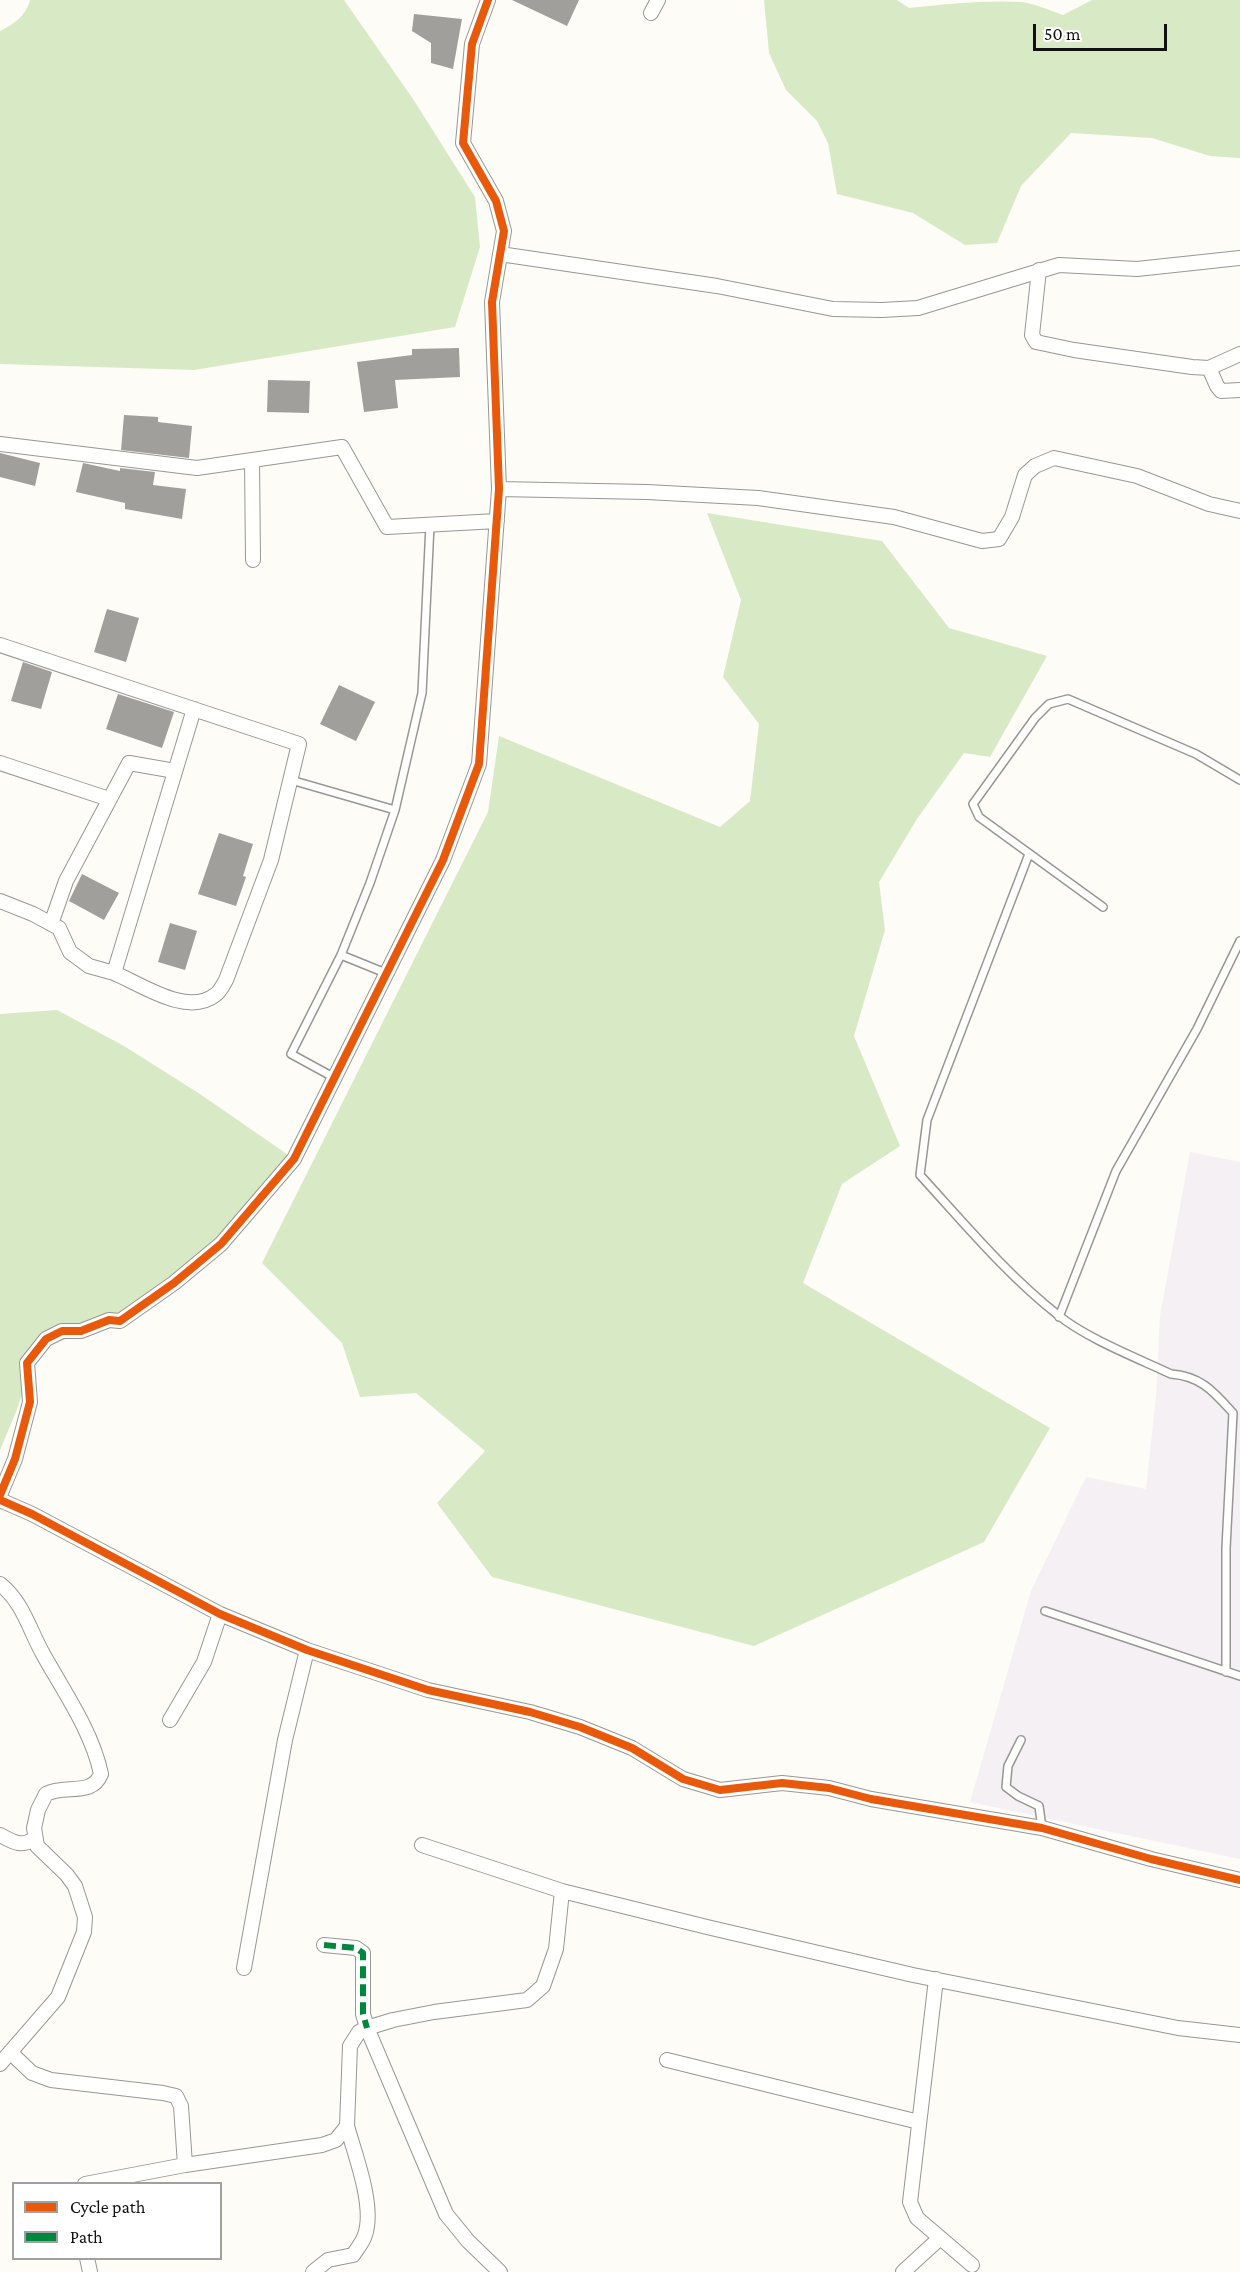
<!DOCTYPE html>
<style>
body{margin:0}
#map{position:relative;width:1240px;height:2272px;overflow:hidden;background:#fdfcf7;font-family:"Crimson Pro",serif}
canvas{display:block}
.legend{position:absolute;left:12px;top:2182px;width:210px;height:78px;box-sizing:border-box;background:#fff;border:2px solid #a0a0a0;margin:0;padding:8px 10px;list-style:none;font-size:18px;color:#111}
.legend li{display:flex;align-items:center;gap:12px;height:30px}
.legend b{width:30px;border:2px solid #a0a0a0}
.scale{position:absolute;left:1033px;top:24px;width:134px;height:27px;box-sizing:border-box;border:3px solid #111;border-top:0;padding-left:8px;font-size:18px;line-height:21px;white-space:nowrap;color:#111;-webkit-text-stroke:4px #fff;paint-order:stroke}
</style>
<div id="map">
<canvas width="1240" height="2272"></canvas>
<ul class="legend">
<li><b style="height:8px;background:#e8590c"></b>Cycle path</li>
<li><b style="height:8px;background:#00873e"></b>Path</li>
</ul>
<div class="scale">50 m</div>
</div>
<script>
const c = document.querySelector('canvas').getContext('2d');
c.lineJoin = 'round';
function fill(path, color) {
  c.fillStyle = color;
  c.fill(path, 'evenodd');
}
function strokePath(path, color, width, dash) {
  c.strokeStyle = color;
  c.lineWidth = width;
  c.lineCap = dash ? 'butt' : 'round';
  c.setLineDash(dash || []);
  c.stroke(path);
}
fill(new Path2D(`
 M1190,1152L1240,1162V1859L970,1802L1031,1591L1086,1477L1146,1489L1156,1396L1160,1316Z`), '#f5f0f3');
fill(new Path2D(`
 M30,0H344L413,99L475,197L480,247L455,327L194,370L0,364V31C14,24 26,16 30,0Z
 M764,0H897L909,8C946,4 985,0 1022,2C1036,4 1049,10 1063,15L1092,0H1240V158L1210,156L1152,138L1071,133L1021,186L997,243L965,245L913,213L837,194L828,143L817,121L786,90L769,53Z
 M707,513L882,541L949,628L1047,656L990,757L964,753L917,819L879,882L885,930L854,1036L900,1146L842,1184L803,1283L1050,1428L984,1542L754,1646L492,1577L437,1503L485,1451L416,1393L360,1397L342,1343L262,1263L488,812L499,736L720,827L750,801L759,724L723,677L741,600Z
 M57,1010L124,1046L200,1094L294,1159L174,1283L109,1320L36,1352L16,1412L0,1450V1014Z`), '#d8eac5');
fill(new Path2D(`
 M512,0H579L567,26Z
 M414,14L462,19L453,69L431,63V43L412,31Z
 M459,348L460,377L395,380L398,408L364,412L357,362L412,355V349Z
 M268,380L310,381L309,413L267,412Z
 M124,415L158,417V422L192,426L189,458L121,450Z
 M0,453L40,463L35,486L0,477Z
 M83,463L120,471V468L155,472L153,485L186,489L182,519L125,509V503L76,492Z
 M107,609L139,618L126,662L94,652Z
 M23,662L52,672L41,709L11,701Z
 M339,685L375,702L356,741L320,724Z
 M118,694L174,712L162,748L106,729Z
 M219,833L253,844L243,876L246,877L236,906L198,894Z
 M82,874L119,893L104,920L69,901Z
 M170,923L197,931L185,970L158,962Z`), '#a19f9c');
const lane = new Path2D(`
 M291,780L395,810L370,883L341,955L291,1054L335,1078
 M395,810L422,693L430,525
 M1029,854L927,1120L920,1175C964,1223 1007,1275 1058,1315C1086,1338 1137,1358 1171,1374C1201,1376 1214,1392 1233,1413L1226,1548V1672
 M1103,907L979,817L973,804L1035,718L1049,704L1068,699L1196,754L1240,780
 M341,955L388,974
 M1059,1317L1116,1171L1197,1029L1240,941
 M1045,1611L1240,1676
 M1021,1740L1008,1766L1006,1787L1018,1796L1039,1806L1042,1828`);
const street = new Path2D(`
 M651,13L658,0
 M500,254L717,286L833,309L882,310L918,308L1059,265L1137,269L1240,258
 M1039,270L1032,335L1036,342L1074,350L1192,367L1209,368L1240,354
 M1209,368L1217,386L1221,391L1240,390
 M0,444L197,468L342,447L387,527L497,521
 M252,460L253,560
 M499,489L647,492L758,498L894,517L982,541L999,539L1012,517L1025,475L1035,466L1054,458L1137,476L1209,504L1240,511
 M0,645L299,744L271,860L226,980C223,985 220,992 215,995C187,1017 141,984 114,973L194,709
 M0,763L109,799
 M0,901L33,914L59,928L70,952L89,966L114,973
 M51,924L66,881L129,763L175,771
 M0,1495L15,1459L30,1402L27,1363L46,1339L62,1331H81L109,1320L120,1321L174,1283L221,1244L294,1159L443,860L479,764L499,489L492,302L504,231L496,201L463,143L472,44L488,0
 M0,1500L32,1514L220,1614L307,1650L428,1690L530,1712L580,1727L632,1748L683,1779L720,1790L782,1783L829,1788L871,1799L1042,1828L1151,1859L1240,1880
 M0,1584C23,1602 29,1629 43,1654C64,1692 92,1731 101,1774C92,1797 65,1784 46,1794L38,1810L34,1828L37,1846L67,1875L75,1886L85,1917L84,1932L58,1997L0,2064
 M170,1720L204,1662L220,1614
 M0,1835C13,1842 22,1848 35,1838
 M422,1845L562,1891
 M244,1968L285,1740L307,1650
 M936,1979L910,2202L917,2218L972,2265
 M10,2052L32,2073L51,2080L163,2093L176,2096L181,2106L185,2165
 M667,2060L919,2122
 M85,2184L185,2165L322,2145L336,2140L347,2126L350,2046L359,2032L367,2028L363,2014V1953L356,1948L324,1945
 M87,2258L90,2272
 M313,2272L328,2260L353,2255C357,2249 363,2242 365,2235C375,2206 355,2155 347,2126
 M500,2272L468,2241L446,2214L367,2028L393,2020L434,2012L527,2000L543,1986L556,1949L562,1891L707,1927L913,1975L1178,2028L1240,2035
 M903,2272L940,2238`);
strokePath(lane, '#979795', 10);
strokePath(street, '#979795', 16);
strokePath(lane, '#fffffe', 7);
strokePath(street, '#fffffe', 14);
strokePath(new Path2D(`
 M324,1945L356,1948L363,1953V2014L367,2028`), '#00873e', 6, [12, 6]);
strokePath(new Path2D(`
 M0,1495L15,1459L30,1402L27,1363L46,1339L62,1331H81L109,1320L120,1321L174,1283L221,1244L294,1159L443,860L479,764L499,489L492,302L504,231L496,201L463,143L472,44L488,0
 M0,1500L32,1514L220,1614L307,1650L428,1690L530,1712L580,1727L632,1748L683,1779L720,1790L782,1783L829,1788L871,1799L1042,1828L1151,1859L1240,1880`), '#e8590c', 8);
</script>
